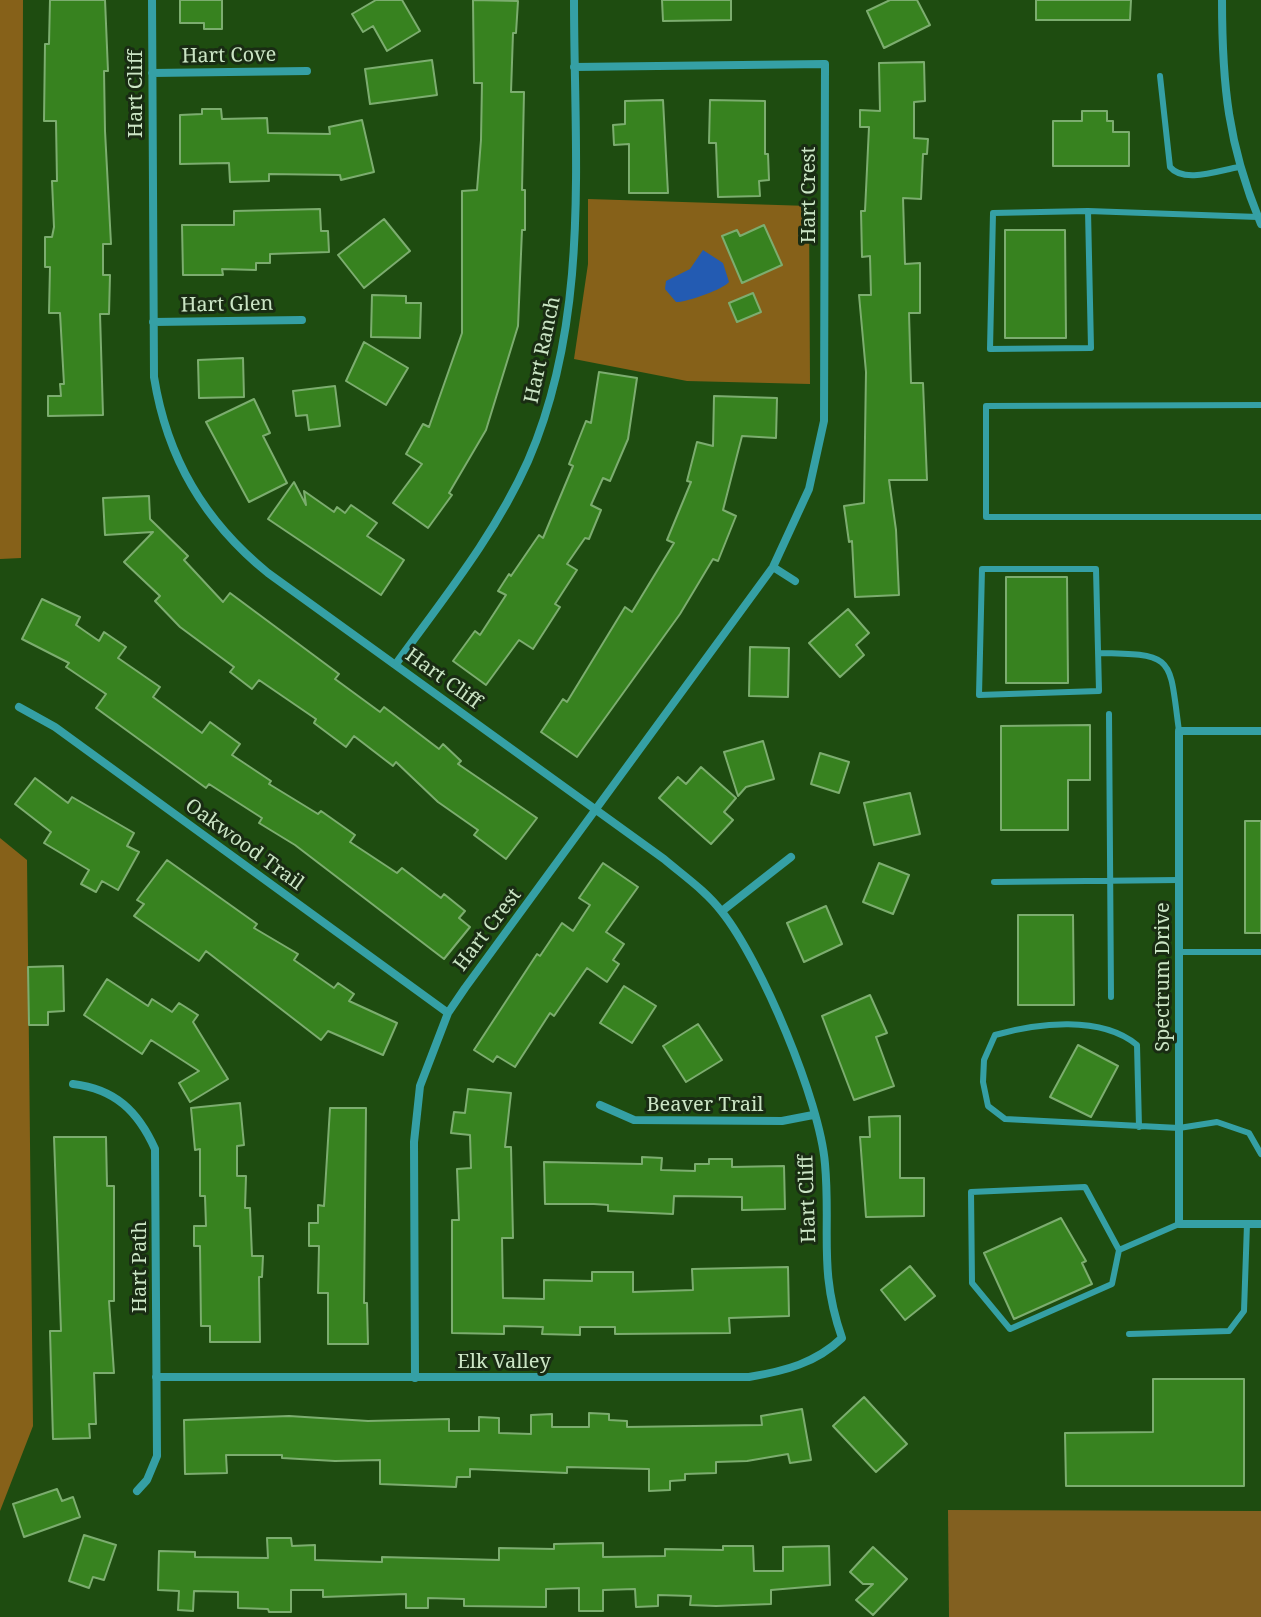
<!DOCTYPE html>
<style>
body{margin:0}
canvas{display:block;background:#1e4c10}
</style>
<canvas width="1261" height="1617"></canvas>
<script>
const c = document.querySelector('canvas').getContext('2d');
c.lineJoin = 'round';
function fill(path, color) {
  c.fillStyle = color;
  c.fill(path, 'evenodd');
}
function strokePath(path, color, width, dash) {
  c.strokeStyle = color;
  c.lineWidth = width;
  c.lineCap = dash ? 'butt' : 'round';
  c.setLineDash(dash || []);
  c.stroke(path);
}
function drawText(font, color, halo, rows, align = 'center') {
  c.font = font + ' "Noto Serif",serif';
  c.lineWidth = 6;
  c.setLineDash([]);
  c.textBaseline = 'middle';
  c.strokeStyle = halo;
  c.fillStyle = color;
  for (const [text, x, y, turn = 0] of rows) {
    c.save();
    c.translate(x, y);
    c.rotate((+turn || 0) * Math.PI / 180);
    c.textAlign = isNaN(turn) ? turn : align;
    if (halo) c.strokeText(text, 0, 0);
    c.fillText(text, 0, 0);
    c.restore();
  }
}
fill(new Path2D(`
 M0,0H23L21,558L0,559Z
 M588,199L809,206L810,384L687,381L574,359L588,264Z
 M0,838L27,860L33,1426L0,1511Z`), '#866119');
fill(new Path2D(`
 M948,1510L1261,1511V1617H949Z`), '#826020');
fill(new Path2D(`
 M703,250L723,263L729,282C724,289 685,303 676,302L665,289L666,281L690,269Z`), '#235bb2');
const building = new Path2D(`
 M50,0H105L108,71H104L105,131L111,244H103V275H110L109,314H100L103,415L48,416V396H61L60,384H64L60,313H49L50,267H45V237H52L54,227L52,181H57L56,121H44L45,44H49Z
 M180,0H222V29H204V23H180Z
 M376,0H402L420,31L387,51L373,26L363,32L352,14Z
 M473,0L518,1L516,33H513L511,92H524L522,190H525V230H522L518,326L486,430L449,493L452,495L428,528L393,503L422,464L406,454L423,424L429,427L462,333V191L477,190L481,140L482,83H474Z
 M662,0H731V20L663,21Z
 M890,0H917L930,25L884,48L867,11Z
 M1036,0H1131L1130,20H1036Z
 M432,60L437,95L370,104L365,69Z
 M924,62L925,101L914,102V138L928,139L927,154H923L921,199L903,198L905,264L920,263V313H909L911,383H923L927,480H889L896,530L899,595L855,597L852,541L849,542L844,506L864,503L866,372L859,295H871L870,256L862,257L861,211H865L869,127H860V110L880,111L879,63Z
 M663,100L668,193H629V144L614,145L613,125L625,124V101Z
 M710,100L765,101V154H768L769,180L759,181L760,196L718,197L716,143H709Z
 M202,109H221L222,119L267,118L268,133L330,134L329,127L362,120L374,172L341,180L340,175L269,174V181L230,182L229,163L180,164V115L202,114Z
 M1082,111H1107V121H1113V132H1129V166H1053V121H1082Z
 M320,209L321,231H328L329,252L270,254V263H256V270L222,269L223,275H183L182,225H234V211Z
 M384,219L410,251L364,288L338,255Z
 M764,225L782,265L742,283L722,236L737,230L740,236Z
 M1005,230H1065L1066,338H1005Z
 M753,293L761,312L737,322L729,303Z
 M372,295L406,296V303H421L420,338L371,337Z
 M364,342L408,368L386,405L346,381Z
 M243,358L244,397L199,398L198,360Z
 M599,372L637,378L628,439L610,481L603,478L591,505L601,510L589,539L585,538L567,564L577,570L555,604L560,607L533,649L519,640L486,685L453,661L475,631L480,635L506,595L498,591L509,574L511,576L539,535L543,538L573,466L569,464L586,421L591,423Z
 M335,386L340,426L309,430L307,415L296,416L293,391Z
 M714,396L777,398L776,438L742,436L723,510L736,516L718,561L713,559L680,614L577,757L541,732L563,699L567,702L625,607L632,612L674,543L667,540L691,482L687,481L697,442L713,446Z
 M254,399L270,433L263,436L287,483L249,502L206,422Z
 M294,482L306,505L304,491L334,512L337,507L345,513L351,505L377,523L367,536L404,560L381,595L268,519Z
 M149,496L150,519L188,556L184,560L223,602L230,593L339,674L335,679L380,712L384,707L439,749L443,744L461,761L458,764L537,818L506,859L474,835L478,830L438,802L396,762L393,766L354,736L346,747L314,723L316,719L259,680L252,689L230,672L234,667L180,627L155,601L160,596L124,562L153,532L105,535L103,498Z
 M1006,577H1067L1068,683H1006Z
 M42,599L80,617L76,625L99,641L104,632L126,647L118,658L160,687L153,697L202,733L210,722L240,744L232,755L271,781L269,784L318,814L321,811L355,835L350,842L397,873L402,868L441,898L444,894L465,911L459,918L470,927L444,959L295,845L259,823L262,818L209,784L206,788L96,708L106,694L66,667L69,663L22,639Z
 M848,609L869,633L856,645L864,655L840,677L809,643Z
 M750,647L789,648L788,697L749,696Z
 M1090,725V780H1068V830H1001V726Z
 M763,741L774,779L746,787L738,796L724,752Z
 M820,753L849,762L839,793L811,784Z
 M701,767L736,798L724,812L733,820L711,844L659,798L678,777L686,784Z
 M35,778L68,803L72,797L134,833L127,846L139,852L118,890L102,881L96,892L81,884L89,870L44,843L51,832L15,804Z
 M910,793L920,834L874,845L864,803Z
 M1245,821H1261V933H1245Z
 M167,860L257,924L254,928L298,954L294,960L334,988L338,983L354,994L349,1001L397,1023L383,1055L328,1031L321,1040L206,951L199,961L134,916L144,904L137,900Z
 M603,863L638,887L606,932L624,944L613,960L619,964L607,982L587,968L554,1016L550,1013L515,1067L497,1056L493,1062L474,1050L537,954L540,956L562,923L573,931L590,905L579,898Z
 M879,863L909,875L893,914L863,902Z
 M826,906L842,944L804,962L787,923Z
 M1018,915H1073L1074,1005H1018Z
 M63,966L64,1011L48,1012V1025H29L28,967Z
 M107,979L148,1006L152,999L172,1012L179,1003L198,1015L193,1022L228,1079L190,1102L179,1083L199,1071L151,1040L142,1054L84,1015Z
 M624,986L656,1006L632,1043L600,1023Z
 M870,995L887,1033L876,1037L894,1086L854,1100L822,1016Z
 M698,1024L722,1060L686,1082L663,1046Z
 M1078,1045L1118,1066L1091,1117L1050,1097Z
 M468,1089L511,1093L505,1147H511L513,1238H502L503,1298L544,1299V1280L592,1281V1272H633V1292L693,1290L692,1269L788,1267L789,1316L729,1318L730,1333L615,1334V1327H580V1335L542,1334L543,1327L504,1326V1334L452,1333V1220H459L457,1169L471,1168L470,1135L451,1133L454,1112L465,1113Z
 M240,1103L244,1145L237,1146V1176H246L245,1208H250L252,1256H263L262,1277H259L260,1342H210V1326H201L200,1246H194V1226H206L205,1196H200V1149L195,1150L191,1108Z
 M330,1108H366L364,1303H367L368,1344H328V1293H318L319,1246H309V1223H318V1205L324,1206Z
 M900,1116V1178H924V1216L866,1217L860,1137H870L869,1117Z
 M54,1137H106L107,1186H114V1301H109L114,1373H94L96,1424H89L90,1438L53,1439L50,1331H61Z
 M642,1157L662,1158L661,1170L695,1171V1164H709V1159H732V1167L784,1166L785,1209L742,1210V1197L674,1196L673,1214L608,1211V1205L594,1204H545L544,1162L642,1164Z
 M1061,1218L1086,1261L1082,1263L1092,1284L1014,1319L984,1253Z
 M910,1266L935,1296L905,1320L881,1290Z
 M1153,1379H1244V1486H1066L1065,1433L1153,1432Z
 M864,1397L907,1444L876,1472L833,1426Z
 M802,1409L811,1460L790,1463L788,1454L747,1461L716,1462V1473L685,1474V1480L670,1481V1490L649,1491V1469L567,1467V1473L470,1469V1477H457L456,1487L380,1484V1460L335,1461L282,1458V1455H226L227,1473L185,1474L184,1420L289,1416L368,1421L449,1419V1431H479V1417L499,1418V1433L531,1434V1415L552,1414V1427H589V1413L609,1414V1420L627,1421V1427L762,1425L761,1416Z
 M57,1489L62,1501L73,1497L80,1517L24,1537L13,1504Z
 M84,1535L116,1545L104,1580L93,1577L89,1588L69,1581Z
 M267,1538H291L292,1546L315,1545V1560L382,1562V1557L499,1560V1548L554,1549V1544L603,1543V1557L665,1556V1549L723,1550V1546H753L754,1571H783V1547L829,1546L830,1585L771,1590V1604L716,1606L690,1605L691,1596L658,1595V1606L636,1607L635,1589L603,1590V1611H579V1588L546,1589V1607L464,1606V1599L428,1598V1608H406V1594L323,1597V1590H291V1612H269L268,1609L238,1608V1592L194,1591L193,1611L178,1610L179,1591L158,1590L159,1551L195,1552V1557L268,1558Z
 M873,1547L907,1579L873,1615L856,1600L873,1584H863L850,1572Z`);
fill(building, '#37821f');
strokePath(building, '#7cad6f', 2);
strokePath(new Path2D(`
 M1160,76L1170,167C1184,184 1220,170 1239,167
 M1088,211L993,213L990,349L1091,348L1088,211L1258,217
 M1261,405L986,406V517H1261
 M982,569H1096L1099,691L979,695Z
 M1098,653C1176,654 1169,657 1179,731
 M1109,714L1111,997
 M994,882L1179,880
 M1179,952H1261
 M1139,1127L1137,1045C1101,1015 1037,1023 995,1035L984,1060L983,1082L988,1106L1005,1119L1179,1128L1217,1122L1249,1133L1261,1154
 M1119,1250L1085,1187L971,1192L972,1283L1010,1329L1112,1284L1119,1250L1179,1224
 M1129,1334L1229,1331L1244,1311L1247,1224`), '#35a0a5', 6);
strokePath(new Path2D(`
 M152,0L154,377C167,458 204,521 268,573L664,859C684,876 706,891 722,912C761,961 820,1101 825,1164C831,1230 818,1270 842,1338C816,1363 785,1371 749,1377H156
 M1222,0C1222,84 1228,146 1261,224
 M152,73L307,71
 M153,322L302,320
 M773,567L795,581
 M396,664C443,599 495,535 528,461C591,316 574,154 574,0
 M19,707L55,727L448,1013
 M1261,731H1179V1224H1261
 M722,911L791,857
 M73,1084C115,1089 138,1111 155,1149L157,1456L147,1480L137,1491
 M600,1105L634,1120L782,1121L813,1115
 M415,1378L414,1142L420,1086L448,1013L465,988L773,567L809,489L824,421L825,64L574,67`), '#35a0a5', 8);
drawText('20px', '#cbe5c5', '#192c13', [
 ["Hart Cove",229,56,-1],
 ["Hart Cliff",136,94,-90],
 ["Hart Crest",809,195,-90],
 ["Hart Glen",227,305,-1],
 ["Hart Ranch",543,350,-78],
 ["Hart Cliff",443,679,36],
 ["Oakwood Trail",244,845,36],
 ["Hart Crest",488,930,-53],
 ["Spectrum Drive",1163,977,-90],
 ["Beaver Trail",705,1105],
 ["Hart Cliff",808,1199,-92],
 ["Hart Path",140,1267,-90],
 ["Elk Valley",504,1362]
]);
</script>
